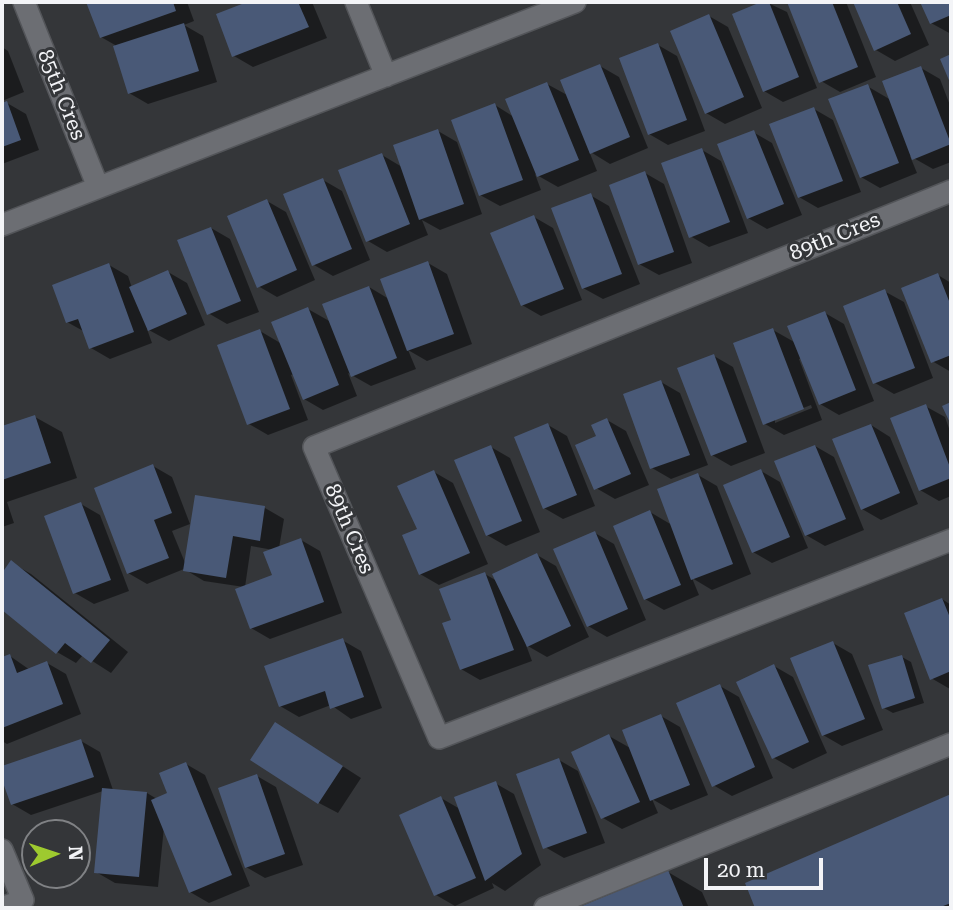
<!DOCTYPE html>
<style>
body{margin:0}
#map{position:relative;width:953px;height:910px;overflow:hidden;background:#343639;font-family:"Roboto Serif",serif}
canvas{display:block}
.frame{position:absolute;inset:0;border:4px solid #f3f4f7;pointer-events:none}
.north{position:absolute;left:21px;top:819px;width:70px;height:70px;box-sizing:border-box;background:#343639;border:2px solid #808285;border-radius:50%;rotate:88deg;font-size:19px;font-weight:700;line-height:28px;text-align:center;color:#f3f4f7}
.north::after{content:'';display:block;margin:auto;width:24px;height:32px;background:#9eca2f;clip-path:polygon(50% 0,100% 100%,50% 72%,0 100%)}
.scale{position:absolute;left:704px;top:858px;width:119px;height:32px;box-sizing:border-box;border:4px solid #f3f4f7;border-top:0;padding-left:9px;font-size:21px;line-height:24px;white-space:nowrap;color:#f3f4f7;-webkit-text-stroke:5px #343639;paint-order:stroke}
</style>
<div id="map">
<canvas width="953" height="910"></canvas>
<div class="frame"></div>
<div class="north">N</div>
<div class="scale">20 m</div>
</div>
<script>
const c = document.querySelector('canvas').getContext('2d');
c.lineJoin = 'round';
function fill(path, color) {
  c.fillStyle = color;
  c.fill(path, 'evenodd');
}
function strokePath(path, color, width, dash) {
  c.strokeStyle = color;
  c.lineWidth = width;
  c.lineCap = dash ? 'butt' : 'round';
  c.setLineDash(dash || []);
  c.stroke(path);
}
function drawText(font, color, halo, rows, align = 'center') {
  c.font = font + ' "Roboto Serif",serif';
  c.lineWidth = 6;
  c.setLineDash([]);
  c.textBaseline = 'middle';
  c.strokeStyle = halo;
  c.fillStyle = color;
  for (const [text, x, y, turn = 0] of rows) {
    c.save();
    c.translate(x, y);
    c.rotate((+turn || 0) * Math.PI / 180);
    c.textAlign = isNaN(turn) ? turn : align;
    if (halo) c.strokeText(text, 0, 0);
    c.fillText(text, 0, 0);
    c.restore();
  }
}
fill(new Path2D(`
 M88,2H187L194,21L184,25L203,36L217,82L148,104L129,93L115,45L101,37Z
 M252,2H312L327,38L253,67L234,56L218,15Z
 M766,2L787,12L817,88L783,102L764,91L734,15Z
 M789,2H846L876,77L840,92L821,81Z
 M855,2H910L929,45L895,61L876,50Z
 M922,2H951V34L931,23Z
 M709,16L728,27L762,108L725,124L706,113Z
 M658,45L677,56L705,131L668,145L649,134Z
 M2,47L8,51L24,92L2,101Z
 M600,66L619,77L648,148L610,164L589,151L597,171L558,187L535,174L541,190L500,206L480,195L495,105L514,117L547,84L569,96Z
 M921,68L940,79L951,108V162L933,169L910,156L917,173L880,188L861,177L867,86L891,100Z
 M7,103L26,114L39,150L2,164V105Z
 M814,109L833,120L861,192L818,208L799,197Z
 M438,131L457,142L482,214L440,230L422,220L428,235L387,252L368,241L382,155L402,167Z
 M753,132L772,143L802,215L767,229L748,218Z
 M702,150L721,161L748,233L709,247L690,236Z
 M645,173L664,184L692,263L659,275L639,264Z
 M323,180L342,191L370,260L333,276L314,265Z
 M590,195L609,206L640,284L603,299L583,288Z
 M267,201L286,212L315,280L277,297L258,286Z
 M534,217L553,228L582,300L541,316L522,305Z
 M211,228L230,239L259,312L227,324L208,313Z
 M428,263L447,274L472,344L427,361L408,350L416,369L371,386L348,373L357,396L323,410L304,399L294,374L291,375L308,420L268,435L249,424L260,331L282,344L308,309L331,322L369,287L389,299Z
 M109,265L128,276L132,288L168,272L187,283L205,325L169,341L147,329L152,343L110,359L91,348L85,332L67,322Z
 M938,275L951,283V372L932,361Z
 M884,291L904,302L933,378L894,394L875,383Z
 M825,313L844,324L874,401L839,415L820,404L802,358L799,359L822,420L784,435L765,424L773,330L796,343ZM811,405L812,408L775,423V419Z
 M714,356L733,367L765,453L731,466L712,455Z
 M661,382L680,393L708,465L671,479L652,468Z
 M925,406L945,417L951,434V496L939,501L920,490Z
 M35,417L62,432L77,478L7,502L14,523L2,527V428Z
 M607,420L626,431L649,485L615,499L596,488L598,437Z
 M548,425L567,436L595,506L563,519L544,508Z
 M871,425L890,437L918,504L881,520L862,509Z
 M815,446L834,457L864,530L825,546L806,535Z
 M491,447L510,458L540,532L506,546L487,535Z
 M153,466L172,477L190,524L172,531L186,565L265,508L284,519L279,548L301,540L320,551L342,613L270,639L251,628L244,587L204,581L184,569L147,584L128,573ZM251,546L273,550L274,576L245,587Z
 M761,471L780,482L808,548L772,563L753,552Z
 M434,472L453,483L488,564L439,585L420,574Z
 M698,475L717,486L751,574L712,590L692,578L699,595L664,610L645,599L650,512L672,525Z
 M81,504L100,515L129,591L94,604L75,593Z
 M595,533L614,544L646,620L607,637L588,626Z
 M537,555L556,566L589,637L547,657L526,645L532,661L480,680L461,669L453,621L485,574L497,581Z
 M12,563L31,574L128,652L111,673L83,655L76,663L57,652L2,608V576Z
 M942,599L951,605L950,689L931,678Z
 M342,640L361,651L382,708L351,719L331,705L299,717L280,706Z
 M833,643L852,654L883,730L842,746L823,735Z
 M10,656L30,670L47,663L66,674L81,714L7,744L2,741V659Z
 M902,657L911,662L924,703L893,713L884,708Z
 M774,666L793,677L827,753L793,769L774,758Z
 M720,686L739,697L773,778L732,796L713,785Z
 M661,716L680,727L708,795L671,810L652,799L658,813L622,829L603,818L609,736L632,749Z
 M294,735L361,778L338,813L319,803Z
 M81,741L100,752L113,790L147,793L157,799L169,794L186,764L205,775L250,886L209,903L190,892L164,827L158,887L115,883L96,872L103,791L31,815L12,804L2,768Z
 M559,760L578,771L605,843L564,858L545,847Z
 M257,776L276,787L303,865L265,878L246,867Z
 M495,783L514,794L541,865L505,891L492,883L494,888L455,906L436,895L441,798L460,809Z
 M951,796V908H757L747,884Z
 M668,872L702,892L709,908H581Z`), '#0007');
fill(new Path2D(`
 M86,2H173L176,11L100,38Z
 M247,2H298L309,27L232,57L216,14Z
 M761,2H769L799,77L763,92L732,14Z
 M787,2H832L858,67L819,83Z
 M853,2H897L911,34L874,51Z
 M920,2H951V15L930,24Z
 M709,14L744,97L705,114L670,31Z
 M184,23L199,71L128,94L113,46Z
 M658,43L687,120L648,135L619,58Z
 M951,54V85L940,59Z
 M600,64L630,137L590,154L560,80Z
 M921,66L951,144L912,160L882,81Z
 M547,82L579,160L537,177L505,99Z
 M868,84L899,163L860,178L828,99Z
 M7,101L21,140L2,147V103Z
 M495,103L523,180L479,196L451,120Z
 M814,107L843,181L798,198L769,124Z
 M438,129L464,204L419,220L393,145Z
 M754,130L784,204L747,219L717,144Z
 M702,148L730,222L689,238L661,163Z
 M382,153L410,224L366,242L338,170Z
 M645,171L674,252L638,265L609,185Z
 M323,178L352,249L312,266L283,194Z
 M591,193L622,274L582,289L551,208Z
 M267,199L297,270L257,288L227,216Z
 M534,215L564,289L521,306L490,233Z
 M211,227L241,301L207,315L177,240Z
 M428,261L454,334L407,351L380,279Z
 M109,263L134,332L89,349L78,319L66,323L52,285Z
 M168,270L187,314L148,331L129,287Z
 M938,273L951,306V355L931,363L901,288Z
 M369,286L397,358L351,377L322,304Z
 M885,289L915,368L873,384L843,306Z
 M308,307L339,385L303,400L271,322Z
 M825,311L856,390L819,405L787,326Z
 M773,328L804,409L763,425L733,343Z
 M260,329L290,409L247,425L217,345Z
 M714,354L747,442L711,456L677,368Z
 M661,380L690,455L650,469L623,394Z
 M951,402V425L942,406Z
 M926,404L951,470V478L919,491L890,418Z
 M35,415L51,463L2,480V426Z
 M607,418L631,474L594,490L575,445L596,436L591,425Z
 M548,423L577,495L543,509L514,437Z
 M871,424L900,493L861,510L832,439Z
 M491,445L522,521L486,536L454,460Z
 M815,445L846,519L805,536L774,461Z
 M153,464L172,513L154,520L169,558L127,574L94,488Z
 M761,469L790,537L752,553L723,485Z
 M434,470L470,553L419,575L402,535L417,529L397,486Z
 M698,473L733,564L691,580L657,489Z
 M195,495L265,506L260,541L233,536L226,578L183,571Z
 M81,502L111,580L73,594L44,516Z
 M650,510L681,585L644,600L613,526Z
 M595,531L628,609L587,627L553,549Z
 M301,538L324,602L250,629L235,589L272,575L263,552Z
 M537,553L571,626L527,647L492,574Z
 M11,560L110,640L91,663L65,643L56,654L2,610V573Z
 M485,572L514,650L460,670L442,623L451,620L439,589Z
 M942,598L951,620V671L930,680L904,613Z
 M343,638L364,697L330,709L325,691L279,707L264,666Z
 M833,641L865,719L822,736L790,658Z
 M10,654L17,673L47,661L63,704L2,728V657Z
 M902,655L915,698L882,709L868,665Z
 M774,664L809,742L772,759L736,682Z
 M720,684L755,767L712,787L676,703Z
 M661,714L690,785L650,801L622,730Z
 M275,722L343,766L318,804L250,760Z
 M609,734L640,802L601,819L571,752Z
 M81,739L94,777L11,805L2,780V766Z
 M559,758L587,833L543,849L516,774Z
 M186,762L232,875L189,893L151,800L167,793L159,773Z
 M257,774L285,854L245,868L218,788Z
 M496,781L522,854L485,881L454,797Z
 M102,788L147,792L139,877L94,873Z
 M951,794V903L938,908H755L745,883Z
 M441,796L476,878L434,896L399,815Z
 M668,870L684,908H577Z`), '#495977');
const minor = new Path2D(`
 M24,2L98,187
 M356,2L386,76
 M951,191L314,447L439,738L951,540
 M2,225L575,2
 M2,850L23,900L2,908
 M545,908L951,744`);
strokePath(minor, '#535559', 24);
strokePath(minor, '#6c6e73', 21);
drawText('21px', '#f3f4f7', '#343639', [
 ["85th Cres",61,95,68],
 ["89th Cres",835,237,-22],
 ["89th Cres",349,529,67]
]);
</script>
